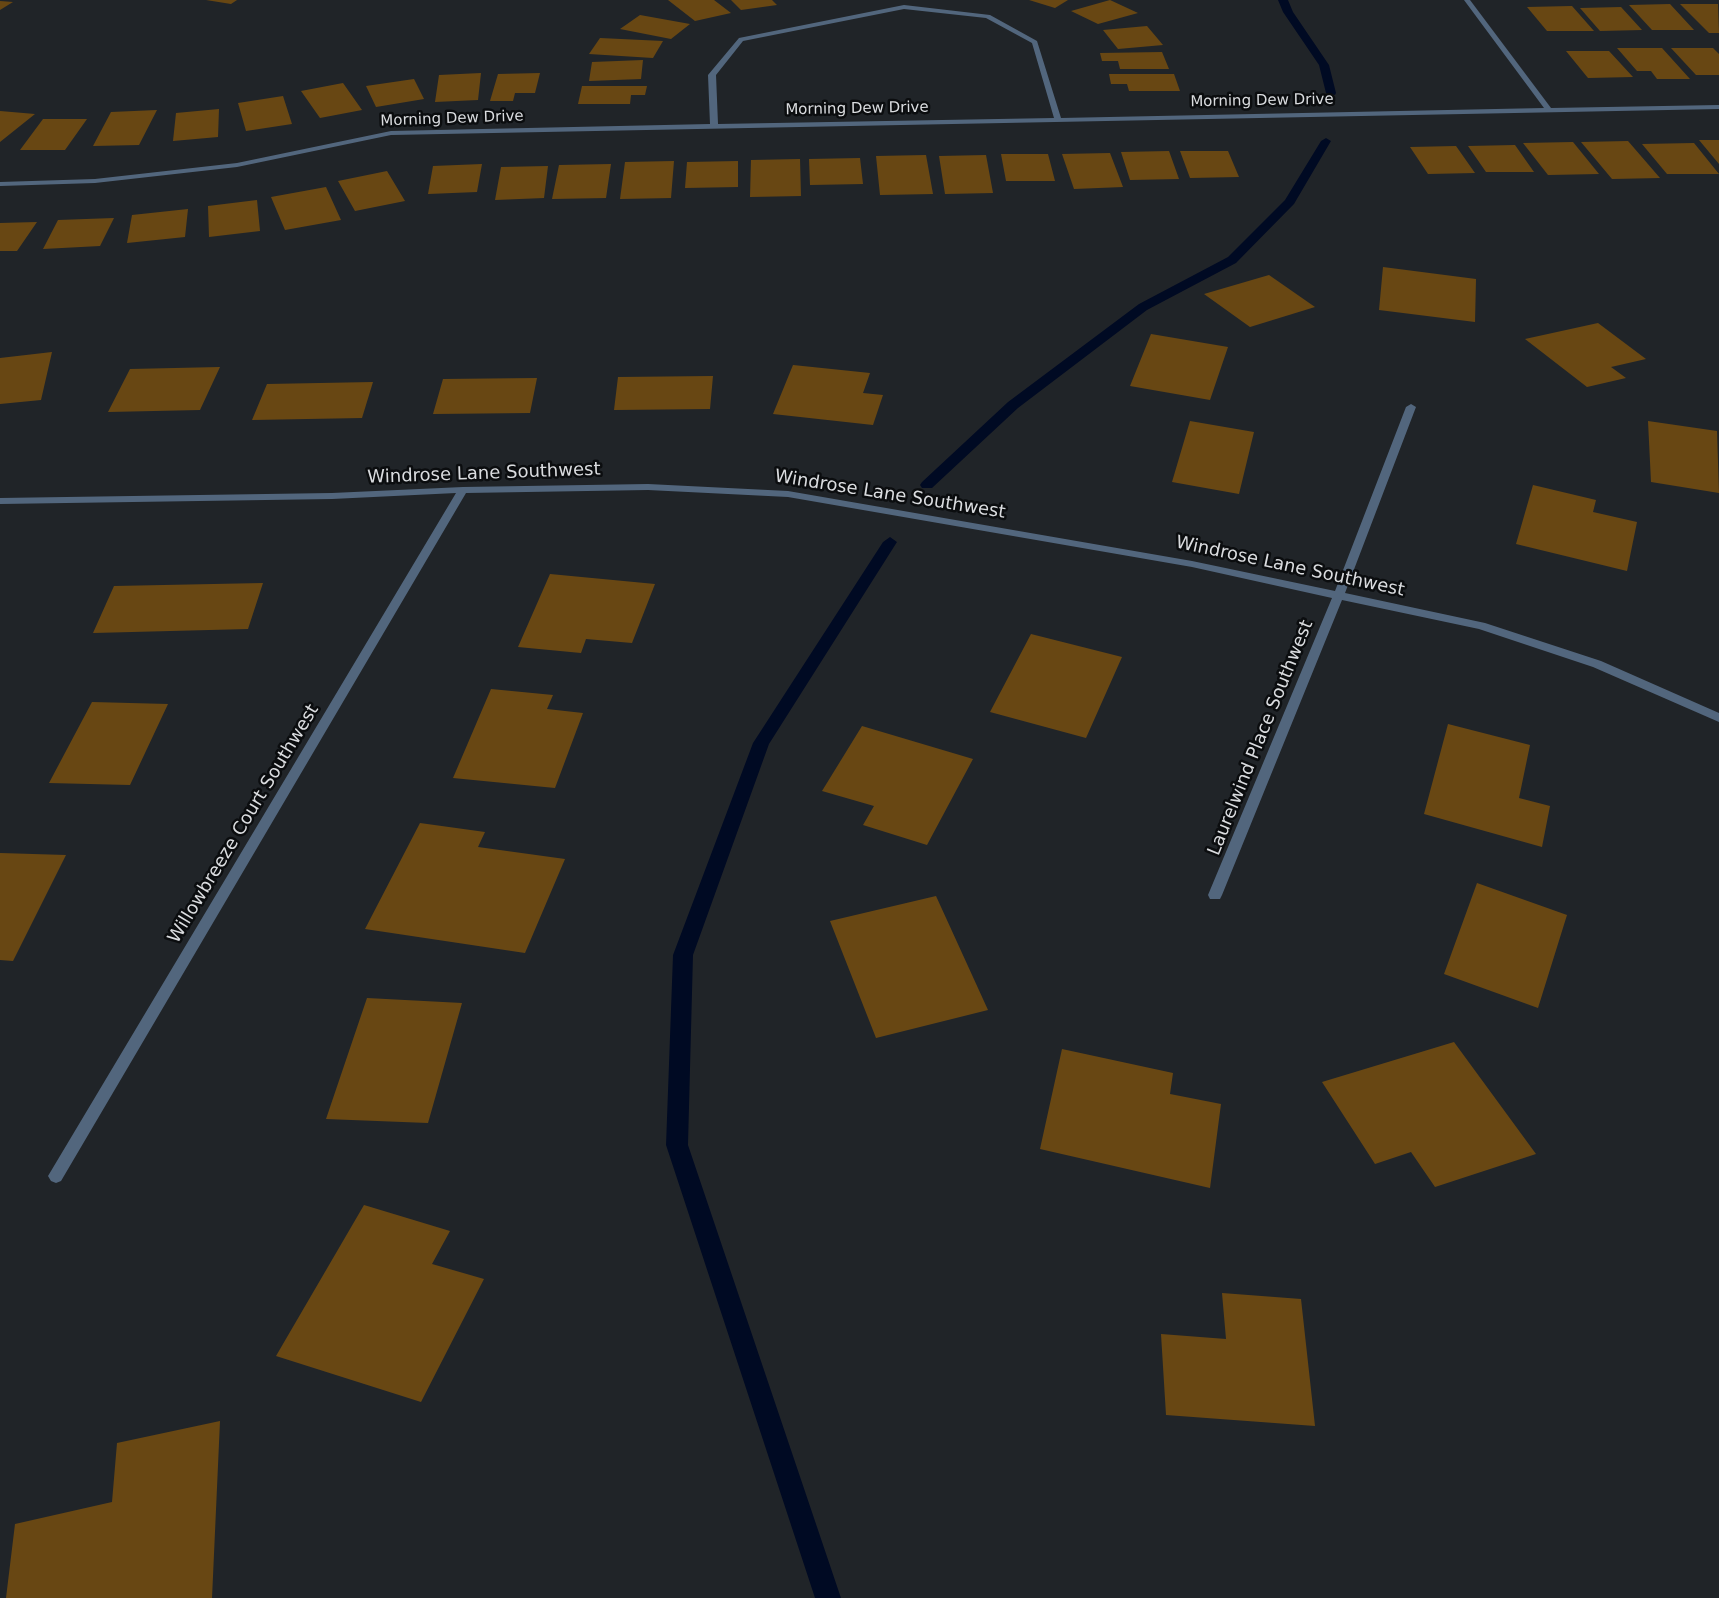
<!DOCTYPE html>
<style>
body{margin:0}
canvas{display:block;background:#202428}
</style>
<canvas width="1719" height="1598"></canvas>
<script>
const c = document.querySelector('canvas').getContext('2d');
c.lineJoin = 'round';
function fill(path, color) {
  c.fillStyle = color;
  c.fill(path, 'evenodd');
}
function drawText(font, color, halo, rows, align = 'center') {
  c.font = font + ' "DejaVu Sans",sans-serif';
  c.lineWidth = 5;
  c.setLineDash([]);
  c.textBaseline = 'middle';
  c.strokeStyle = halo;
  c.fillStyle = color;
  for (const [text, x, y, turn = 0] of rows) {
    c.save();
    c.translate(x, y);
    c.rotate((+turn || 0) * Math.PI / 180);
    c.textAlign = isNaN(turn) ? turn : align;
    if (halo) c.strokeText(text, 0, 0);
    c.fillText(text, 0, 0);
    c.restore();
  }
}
fill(new Path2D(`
 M1278,0H1288L1293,12L1329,65L1336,93L1335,95L1326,93L1319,65L1283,12Z
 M1326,138L1331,141L1294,204L1236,263L1147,310L1018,408L932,488H922L920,485L922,482L1008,402L1139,304L1228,257L1285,200L1321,141Z
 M890,537L897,542L769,744L693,955L688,1145L841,1598H815L666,1145L673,955L753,743L883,542Z`), '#000a23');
fill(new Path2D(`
 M206,0H237L231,4Z
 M668,0H714L731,13L695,21Z
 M731,0H772L777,5L741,10Z
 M1029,0H1068L1055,8Z
 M1110,0L1138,13L1098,24L1071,11Z
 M0,1L13,2L0,10Z
 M1670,4L1694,30H1652L1629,5Z
 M1680,4H1718L1719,33H1709Z
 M1572,6L1594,31H1547L1527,7Z
 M1621,7L1642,30L1600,31L1580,8Z
 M640,15L690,24L671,39L620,29Z
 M1147,26L1163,45L1118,49L1103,30Z
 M600,38L663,41L653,58L589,54Z
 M1617,48H1662L1690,79H1657L1651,71H1637Z
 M1671,48H1713L1719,54V75H1696Z
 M1566,51H1609L1633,77L1588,78Z
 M1162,52L1169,69H1120L1118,61H1102L1100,53Z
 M643,60L641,79L589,81L592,62Z
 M481,73L478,100L435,102L439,75Z
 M540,73L535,93H515L513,101H490L498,74Z
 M1109,74H1174L1180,91H1129L1127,84H1111Z
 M414,79L424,99L376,107L366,86Z
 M343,83L362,110L320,118L301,91Z
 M582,86H647L645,95H631L630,104H578Z
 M283,96L292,124L246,131L238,103Z
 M219,109L218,137L173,141L176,113Z
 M157,110L139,145L93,146L111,112Z
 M0,111L35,114L0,142Z
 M43,119H87L65,150H20Z
 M1699,140H1719V164Z
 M1628,141L1660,178L1612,179L1581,142Z
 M1573,142L1599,174L1548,175L1523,143Z
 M1694,143L1719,174H1667L1642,144Z
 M1515,145L1534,172H1486L1468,146Z
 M1456,146L1475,173L1428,174L1410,147Z
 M1169,151L1179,179L1130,180L1121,152Z
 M1180,151H1228L1239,177L1190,178Z
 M1110,153L1123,187L1074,189L1062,154Z
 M1001,154H1048L1055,181H1006Z
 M926,155L933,194L880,195L876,156Z
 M986,155L993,193L945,194L939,156Z
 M860,158L863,184L810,185L809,159Z
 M800,159L801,196L750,197L751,160Z
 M674,161L671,198L620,199L625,162Z
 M738,161V187L685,188L687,162Z
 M482,164L477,192L428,194L433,166Z
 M611,164L606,198L552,199L559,165Z
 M548,166L544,198L495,200L501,167Z
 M387,171L405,201L355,211L338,181Z
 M326,187L341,220L285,230L271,197Z
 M257,200L260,231L209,237L208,206Z
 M188,209L185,237L127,243L132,215Z
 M114,218L100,246L43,249L58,220Z
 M37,222L17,251H0V223Z
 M1383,267L1476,279L1475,322L1379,310Z
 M1269,275L1315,307L1250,327L1204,294Z
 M1598,323L1646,359L1611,367L1626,378L1587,387L1525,339Z
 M1151,334L1228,347L1210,400L1130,386Z
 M52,352L41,400L0,404V358Z
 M793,365L870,373L863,393L883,395L873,425L773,414Z
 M220,367L200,410L108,412L130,369Z
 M713,376L710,409L614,410L618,377Z
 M537,378L530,413L433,414L443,379Z
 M373,382L362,418L252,420L267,384Z
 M1190,421L1254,432L1239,494L1172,482Z
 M1648,421L1717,431L1719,493L1651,482Z
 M1533,485L1596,500L1593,512L1637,522L1627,571L1516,544Z
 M550,574L655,584L632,643L586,639L581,653L518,647Z
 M263,583L248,629L93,633L114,586Z
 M1031,634L1122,657L1086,738L990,712Z
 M491,689L553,695L547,709L583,713L555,788L453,778Z
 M92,702L168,704L130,785L49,783Z
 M1448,724L1530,745L1519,798L1550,806L1542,847L1424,814Z
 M862,726L973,759L927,845L863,825L874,806L822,791Z
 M420,823L485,832L478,847L565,859L525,953L365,929Z
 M0,853L66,855L13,961L0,960Z
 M1477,883L1567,915L1538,1008L1444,974Z
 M936,896L988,1010L876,1038L830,921Z
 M367,998L462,1003L428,1123L326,1119Z
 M1454,1042L1536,1154L1435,1187L1411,1152L1375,1164L1322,1082Z
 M1062,1049L1173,1073L1170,1094L1221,1104L1210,1188L1040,1149Z
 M364,1205L450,1231L432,1264L484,1279L421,1402L276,1356Z
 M1222,1293L1301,1299L1315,1426L1166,1415L1161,1334L1226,1339Z
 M220,1421L212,1598H6L15,1524L112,1502L117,1443Z`), '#684713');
fill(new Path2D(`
 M1464,0H1470L1551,108L1719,105V109L391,135L237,167L95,183L0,186V182L95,179L237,163L391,131L710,124L708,75L739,38L904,5L990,15L1037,41L1061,118L1544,108ZM904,9L986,18L1032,43L1054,118L718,124L716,75L743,41Z
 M1411,404L1416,407L1345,593L1485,623L1601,661L1719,713V722L1593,667L1479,629L1342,600L1222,895L1220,899H1210L1208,895L1332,598L1192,567L788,497L648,490L466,493L61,1181L56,1183L51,1181L48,1176L51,1171L456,493L332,499L0,504V498L332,493L463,487L648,484L788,491L1192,561L1335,591L1406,407Z`), '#52667d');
drawText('15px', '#dadcdf', '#0b0d0f', [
 ["Morning Dew Drive",1262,101,-1],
 ["Morning Dew Drive",857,109,-1],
 ["Morning Dew Drive",452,119,-2]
]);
drawText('18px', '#dadcdf', '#0b0d0f', [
 ["Windrose Lane Southwest",484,474,-2],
 ["Windrose Lane Southwest",890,495,9],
 ["Windrose Lane Southwest",1290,567,12],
 ["Laurelwind Place Southwest",1261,738,-68],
 ["Willowbreeze Court Southwest",244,824,-59]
]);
</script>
